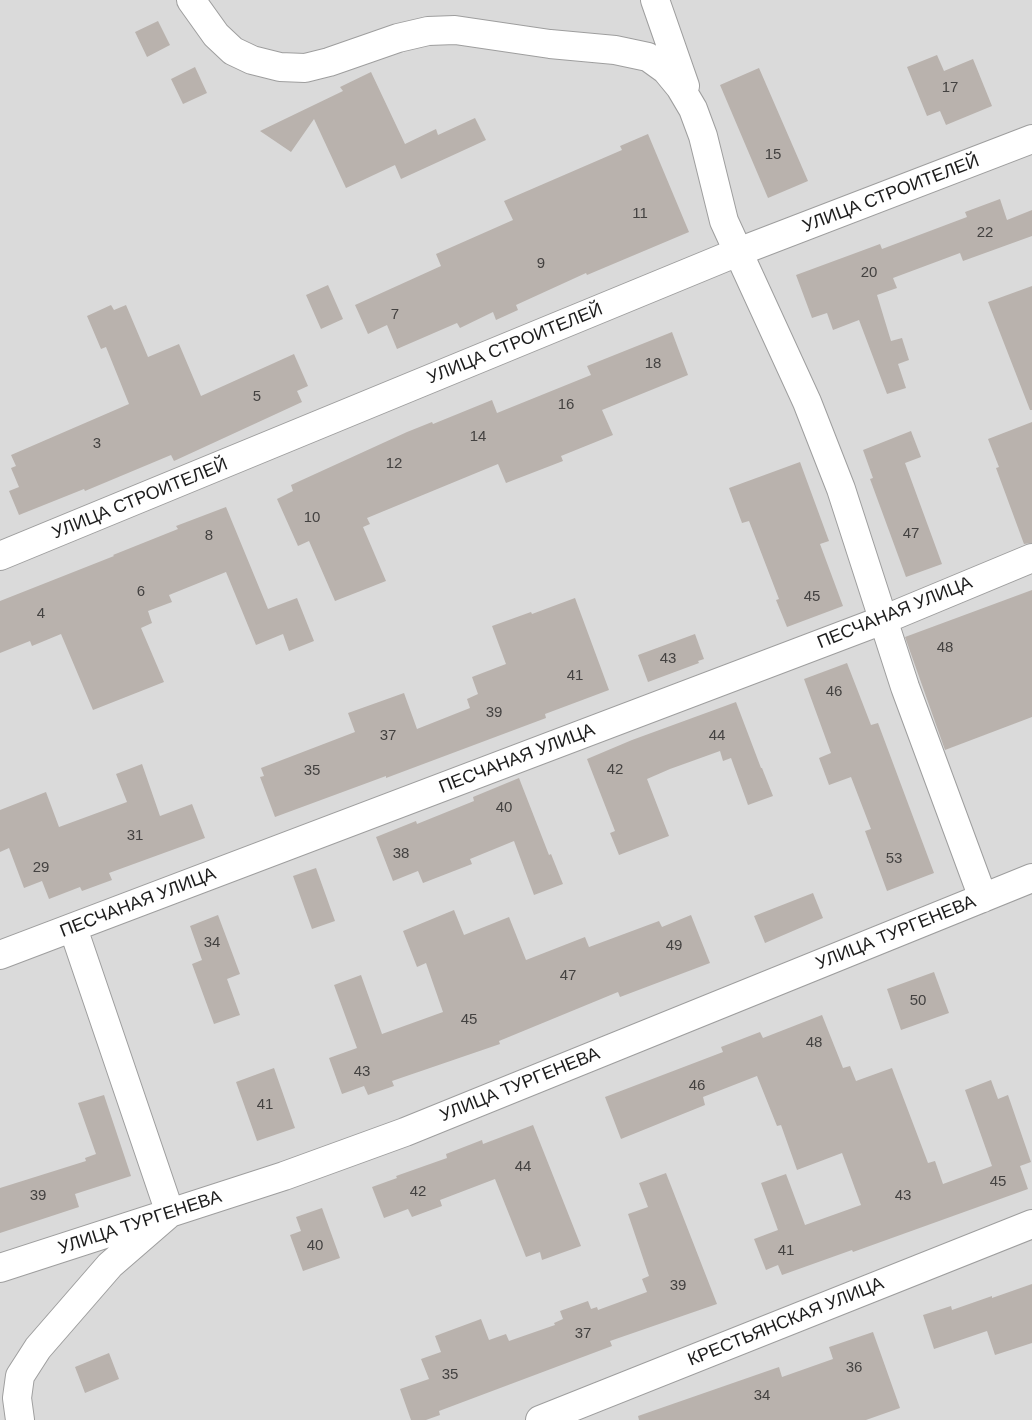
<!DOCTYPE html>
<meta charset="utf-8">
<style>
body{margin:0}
canvas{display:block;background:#ede9e3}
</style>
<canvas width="1032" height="1420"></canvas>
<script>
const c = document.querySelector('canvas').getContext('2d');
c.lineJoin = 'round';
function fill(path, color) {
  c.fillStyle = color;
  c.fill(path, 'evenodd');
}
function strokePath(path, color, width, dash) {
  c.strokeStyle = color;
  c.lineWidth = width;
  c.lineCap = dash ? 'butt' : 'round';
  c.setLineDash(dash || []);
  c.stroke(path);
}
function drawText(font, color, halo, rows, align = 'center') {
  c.font = font + ' Helvetica,sans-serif';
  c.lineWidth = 5;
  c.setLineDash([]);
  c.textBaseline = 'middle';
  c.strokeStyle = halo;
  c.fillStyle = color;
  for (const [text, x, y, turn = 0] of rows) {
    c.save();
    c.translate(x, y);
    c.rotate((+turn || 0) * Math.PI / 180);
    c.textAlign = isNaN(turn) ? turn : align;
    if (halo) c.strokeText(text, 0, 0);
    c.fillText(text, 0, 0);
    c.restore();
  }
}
fill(new Path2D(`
 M0,0H1032V1420H0Z`), '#dadada');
fill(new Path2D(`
 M158,21L170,45L147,57L135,32Z
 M937,55L944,71L973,59L992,106L946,125L940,111L927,116L907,67Z
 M195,67L207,93L183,104L171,79Z
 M759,68L808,181L768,198L720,85Z
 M371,72L405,144L436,129L438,135L475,118L486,140L401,179L395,165L346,188L314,119L291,152L260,131L343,91L340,87Z
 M648,134L689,232L587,275L586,273L516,305L518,310L496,320L493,312L460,328L457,323L397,349L387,325L368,334L355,305L441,266L436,254L513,220L504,201L622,150L620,146Z
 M1000,199L1007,220L1032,210V236L963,261L960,253L893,278L897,288L877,295L891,341L902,338L909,360L898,364L906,388L887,394L859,320L833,330L827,313L812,318L796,275L880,244L882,249L967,217L965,212Z
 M328,285L343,319L321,329L306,295Z
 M1032,286V410H1030L988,302Z
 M111,305L114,310L126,305L148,357L179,344L201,396L294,354L308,386L297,391L302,402L174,461L171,455L85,491L84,489L19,515L9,491L19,487L11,468L16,466L11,455L129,404L106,347L101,349L87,316Z
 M672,332L688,375L602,410L613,435L561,456L563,461L506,483L498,464L367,518L370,524L363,527L386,581L335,601L309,541L298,546L277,499L293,491L291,485L407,432L432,422L433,424L492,400L497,413L591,375L587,366Z
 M1032,422V543L1024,544L996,468L999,467L988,439Z
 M911,431L921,457L905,463L942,564L906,577L870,479L873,478L863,450Z
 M800,462L829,541L820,544L843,606L787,627L776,600L779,599L749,521L742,523L729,488Z
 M226,507L268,609L297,598L314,641L289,651L283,634L256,645L226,572L169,595L172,602L148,611L152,623L141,628L164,682L93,710L61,634L32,646L30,641L0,653V601L114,556L113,555L178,529L176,526Z
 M1032,590V717L945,750L905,637Z
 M575,598L609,690L545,714L546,718L386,778V776L275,817L260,777L264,776L261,768L355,732L348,713L404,693L417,729L470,708L467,699L478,694L472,677L506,664L492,626L531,612L532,614Z
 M695,634L704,659L698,661L699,663L648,682L638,655Z
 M847,663L871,725L878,723L934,873L887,891L865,831L871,829L851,777L829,785L819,758L831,753L804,679Z
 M736,702L761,768H762L773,796L748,805L731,758L723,761L720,751L670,769L647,779L669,836L619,855L610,833L615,831L587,759L632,740Z
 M142,764L160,816L192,804L205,838L109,873L112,880L82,891L80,887L49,899L42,881L24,888L9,848L0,852V810L46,792L59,827L127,802L116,774Z
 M519,778L549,855L551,854L563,884L534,895L514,841L470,859L472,864L423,883L418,871L393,881L376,837L416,821L417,824L474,801L473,797Z
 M316,868L335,921L312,929L293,876Z
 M813,893L823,918L765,943L754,916Z
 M454,910L464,935L509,917L526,960L585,937L589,947L659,921L662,927L691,915L710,963L620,997L618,992L499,1041L500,1044L392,1081L394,1086L368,1095L364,1086L342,1094L329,1058L357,1048L334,985L361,975L382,1034L443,1012L426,963L417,967L403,931Z
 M218,915L240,974L227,979L240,1015L214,1024L192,964L202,960L190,926Z
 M934,972L949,1013L901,1030L887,989Z
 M822,1015L843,1068L850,1066L856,1081L892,1068L928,1163L935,1161L943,1184L992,1166L965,1090L991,1080L998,1099L1008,1095L1031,1162L1020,1166L1028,1189L853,1252L852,1250L782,1275L778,1265L766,1270L754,1239L778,1230L761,1183L786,1174L805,1225L861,1205L842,1153L797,1170L781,1125L777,1126L757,1076L703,1097L705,1105L621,1139L605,1097L723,1052L721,1047L760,1032L763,1038Z
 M274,1068L295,1128L257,1141L236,1082Z
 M104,1095L131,1176L75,1194L79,1207L0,1233V1188L86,1161L85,1158L96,1154L78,1103Z
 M533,1125L581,1246L542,1260L540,1252L526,1257L495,1179L440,1200L442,1206L412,1217L408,1209L384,1218L372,1187L397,1178L396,1176L447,1158L446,1154L482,1140L483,1144Z
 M666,1173L717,1304L610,1341L612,1346L439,1411L440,1415L426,1420H411L400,1389L429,1379L421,1359L441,1352L435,1336L481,1319L489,1340L506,1334L509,1341L555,1325L554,1323L563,1319L560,1311L588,1301L591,1309L597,1307L598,1310L647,1292L642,1279L649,1276L628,1214L648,1207L639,1183Z
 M322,1208L340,1258L303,1271L290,1235L301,1231L296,1217Z
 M1032,1284V1343L995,1355L987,1331L934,1349L923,1315L951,1306L952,1310L992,1296V1298Z
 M873,1332L900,1408L866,1420H639L638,1416L779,1367L782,1377L833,1359L829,1347Z
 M109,1353L119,1379L85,1393L75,1367Z`), '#b9b2ad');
const minor = new Path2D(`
 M191,0L216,35L233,51L252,60L280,67L305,68L329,62L398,38L428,31L455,30L550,44L615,50L648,57L666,70L680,87L693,109L703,136L724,221L807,402L841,489L905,687L983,898
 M655,0L685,86
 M0,556L738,252L1032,139
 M0,955L883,620L1032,558
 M0,1268L284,1176L405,1132L1032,878
 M20,1420L17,1398L20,1376L38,1348L110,1265L170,1213L73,928
 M540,1420L1032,1224`);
strokePath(minor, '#9e9e9e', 30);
strokePath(minor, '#fff', 28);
drawText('15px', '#444241', null, [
 ["17",950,88],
 ["15",773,155],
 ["11",640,214],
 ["22",985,233],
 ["9",541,264],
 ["20",869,273],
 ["7",395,315],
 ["18",653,364],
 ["5",257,397],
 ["16",566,405],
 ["14",478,437],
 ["3",97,444],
 ["12",394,464],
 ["10",312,518],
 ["47",911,534],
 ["8",209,536],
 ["6",141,592],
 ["45",812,597],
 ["4",41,614],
 ["48",945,648],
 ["43",668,659],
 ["41",575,676],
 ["46",834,692],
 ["39",494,713],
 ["37",388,736],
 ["44",717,736],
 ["42",615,770],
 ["35",312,771],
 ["40",504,808],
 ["31",135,836],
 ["38",401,854],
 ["53",894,859],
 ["29",41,868],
 ["34",212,943],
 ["49",674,946],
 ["47",568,976],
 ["50",918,1001],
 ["45",469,1020],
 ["48",814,1043],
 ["43",362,1072],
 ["46",697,1086],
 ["41",265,1105],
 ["44",523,1167],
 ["45",998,1182],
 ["42",418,1192],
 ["39",38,1196],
 ["43",903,1196],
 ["40",315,1246],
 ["41",786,1251],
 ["39",678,1286],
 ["37",583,1334],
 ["36",854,1368],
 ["35",450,1375],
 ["34",762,1396]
]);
drawText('18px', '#1d1d1d', '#fff', [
 ["УЛИЦА СТРОИТЕЛЕЙ",891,194,-21],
 ["УЛИЦА СТРОИТЕЛЕЙ",515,344,-22],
 ["УЛИЦА СТРОИТЕЛЕЙ",140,499,-22],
 ["ПЕСЧАНАЯ УЛИЦА",895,613,-22],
 ["ПЕСЧАНАЯ УЛИЦА",517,759,-21],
 ["ПЕСЧАНАЯ УЛИЦА",138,903,-21],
 ["УЛИЦА ТУРГЕНЕВА",896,933,-22],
 ["УЛИЦА ТУРГЕНЕВА",520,1085,-22],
 ["УЛИЦА ТУРГЕНЕВА",140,1223,-18],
 ["КРЕСТЬЯНСКАЯ УЛИЦА",786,1322,-22]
]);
</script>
